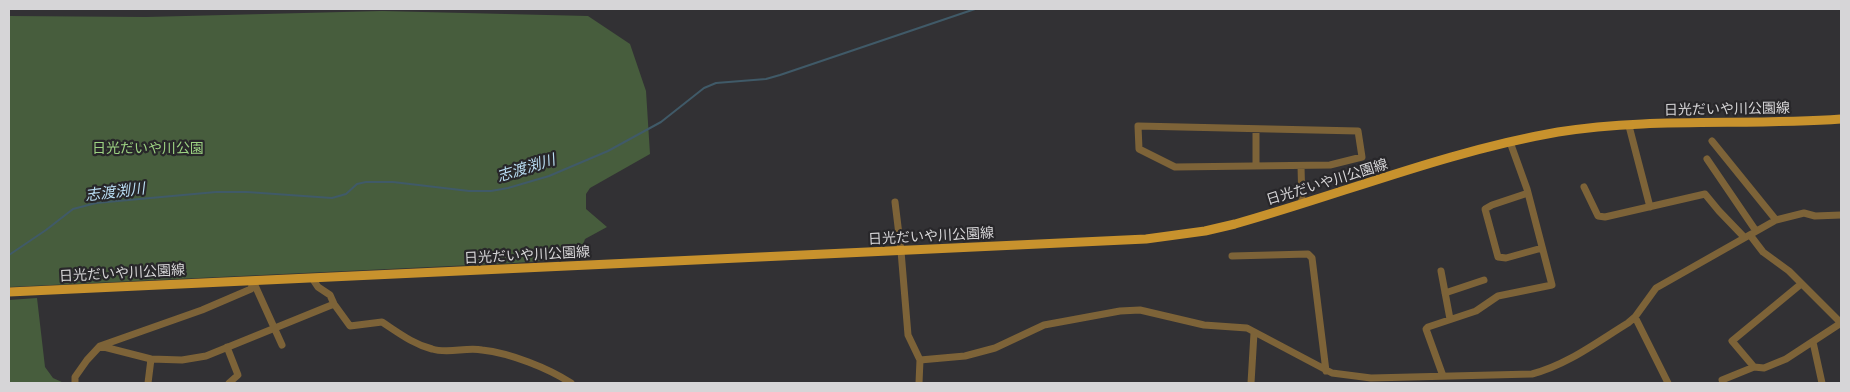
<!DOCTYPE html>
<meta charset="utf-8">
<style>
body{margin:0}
#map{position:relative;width:1850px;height:392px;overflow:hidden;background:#323134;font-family:Commissioner,sans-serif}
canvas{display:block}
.frame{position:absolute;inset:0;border:10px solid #d6d5d7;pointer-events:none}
</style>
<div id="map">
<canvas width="1850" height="392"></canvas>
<div class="frame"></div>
</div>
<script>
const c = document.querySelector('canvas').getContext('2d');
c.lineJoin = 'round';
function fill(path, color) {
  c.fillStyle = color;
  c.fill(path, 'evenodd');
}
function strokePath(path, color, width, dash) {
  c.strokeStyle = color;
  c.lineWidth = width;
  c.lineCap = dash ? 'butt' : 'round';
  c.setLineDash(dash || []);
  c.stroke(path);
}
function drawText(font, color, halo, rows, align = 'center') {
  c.font = font + ' Commissioner,"Noto Sans JP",sans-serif';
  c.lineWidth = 4.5;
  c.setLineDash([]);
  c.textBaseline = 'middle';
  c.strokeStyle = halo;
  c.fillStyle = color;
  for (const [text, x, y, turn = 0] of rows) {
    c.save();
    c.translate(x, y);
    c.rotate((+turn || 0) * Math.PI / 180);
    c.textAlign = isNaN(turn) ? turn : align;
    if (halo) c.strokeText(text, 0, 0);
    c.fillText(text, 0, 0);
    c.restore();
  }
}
fill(new Path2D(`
 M382,11L588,16L630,44L646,91L650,154L590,188L586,194V209L607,227L585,239L578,258L515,263L9,287V16L146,17Z
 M37,298L45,367L53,378L64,383H9V300Z`), '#475d3d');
strokePath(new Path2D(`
 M9,255L46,230L73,209L96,203L216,192H247L332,198L346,194L357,184L366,182H393L469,191H491L508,188L549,176L608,151L661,122L704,88L716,83L766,79L780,75L975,9`), '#405a68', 2);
strokePath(new Path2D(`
 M1138,126L1358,131L1362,157L1330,165L1175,167L1139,149Z
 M1629,126L1650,207
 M1256,129V166
 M1712,141L1776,220
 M1707,159L1756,231
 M1301,166L1302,204
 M1584,187L1598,216L1605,217L1705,194L1719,211L1744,237
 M1528,193L1492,205L1485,209L1498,257L1506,258L1542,248
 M895,202L901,251L908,335L920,360L919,383
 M1750,235L1763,252L1789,271L1841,323
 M1232,256L1308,254L1312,258L1326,371
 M1441,271L1450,319
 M312,278L318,287L330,295L334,304L350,326L382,322C399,333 413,344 432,349C448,354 466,347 482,350C510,353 548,368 571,383
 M253,281L282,345
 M1445,293L1484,280
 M1635,317L1668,383
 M1813,342L1822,383
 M100,346L151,359L182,360L206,356L334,304
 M227,347L238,375L229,383
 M920,360L965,356L995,348L1044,325L1120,311L1140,310L1204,325L1247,328L1332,373L1371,378L1532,374C1567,365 1597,342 1628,323L1635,317L1656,288L1776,220L1804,213L1815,216L1841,215
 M1754,367L1732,341L1801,284
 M1443,376L1426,329L1428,327L1476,311L1498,296L1552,285L1527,189L1510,142
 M75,383V377L87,360L100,346L202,310L251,289L253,281
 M148,383L151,359
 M1251,383L1254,333
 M1723,383L1722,380L1754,367L1764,368L1786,359L1841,323`), '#7d6338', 7);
strokePath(new Path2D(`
 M9,292L1146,239L1205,231L1235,224C1342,194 1448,151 1558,132C1651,117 1747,126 1841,119`), '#c8922d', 9);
drawText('14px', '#d6d5d7', '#28272a', [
 ["日光だいや川公園線",1727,109,-1],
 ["日光だいや川公園線",1327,182,-17],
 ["日光だいや川公園線",931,236,-3],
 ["日光だいや川公園線",527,255,-3],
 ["日光だいや川公園線",122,273,-3]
]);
drawText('14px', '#9cd282', '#28272a', [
 ["日光だいや川公園",148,148]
]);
drawText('italic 15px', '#b9ddf3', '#28272a', [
 ["志渡渕川",526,168,-17],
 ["志渡渕川",115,192,-7]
]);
</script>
